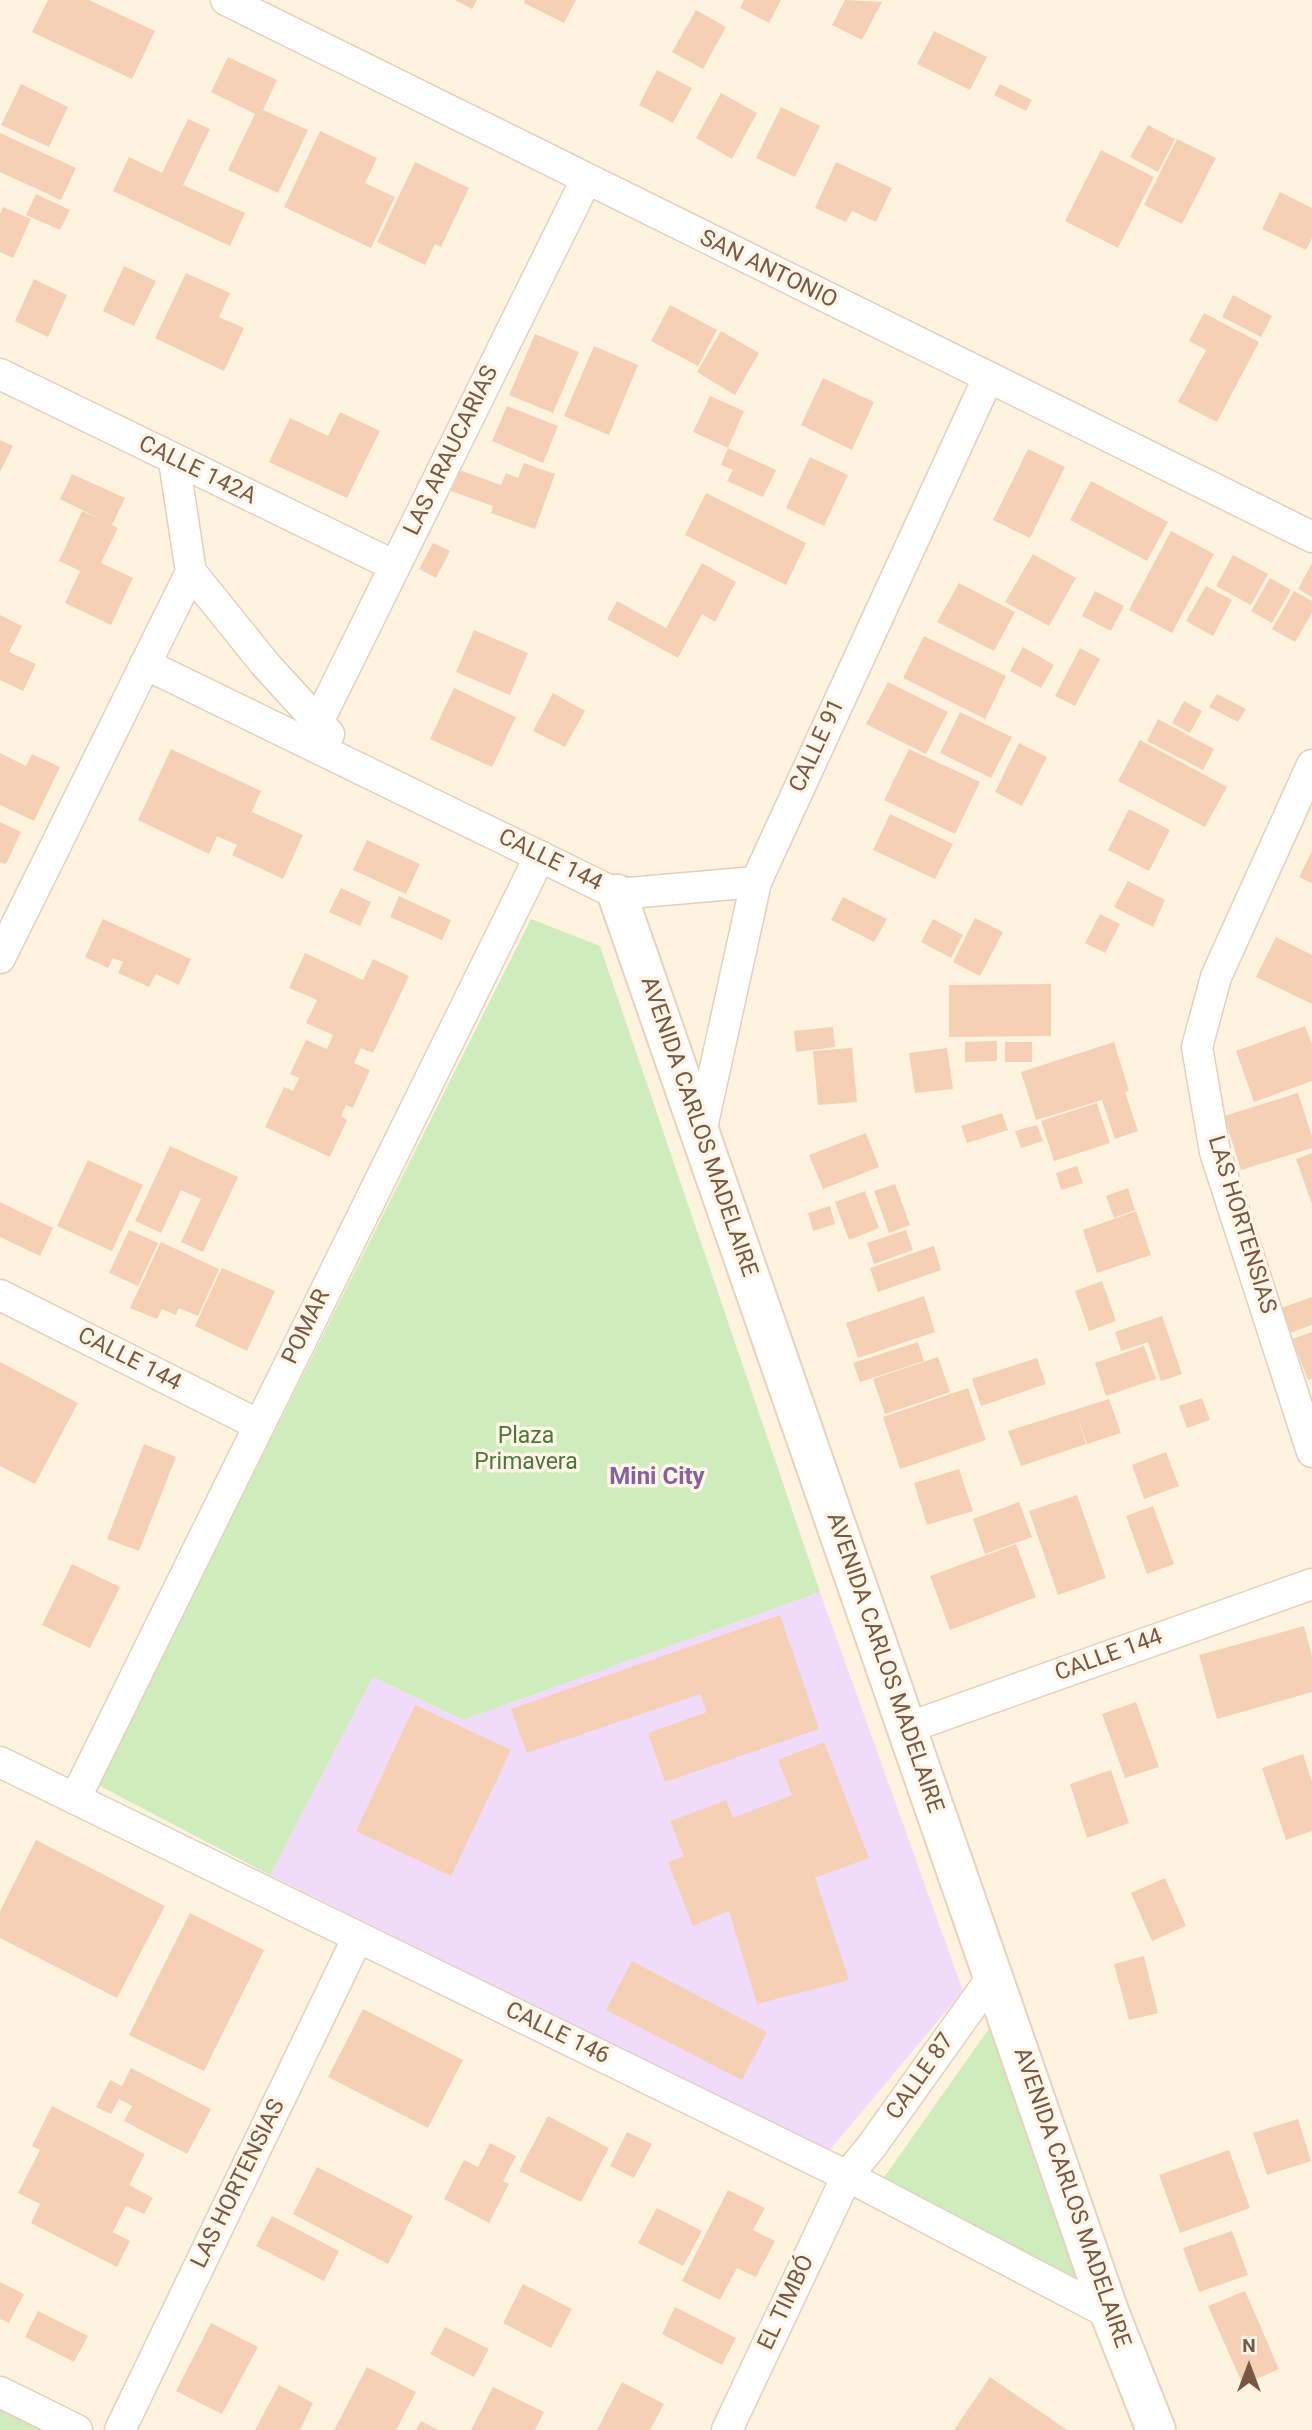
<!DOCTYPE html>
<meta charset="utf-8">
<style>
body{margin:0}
#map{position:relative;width:1312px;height:2430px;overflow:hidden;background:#fef3df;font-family:Roboto,sans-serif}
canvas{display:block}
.north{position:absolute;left:1214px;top:2332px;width:70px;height:70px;-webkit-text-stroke:5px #fff6e7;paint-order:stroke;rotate:0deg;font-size:19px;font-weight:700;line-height:28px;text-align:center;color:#765845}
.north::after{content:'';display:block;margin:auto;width:24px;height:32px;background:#765845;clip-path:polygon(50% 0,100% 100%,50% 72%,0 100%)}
</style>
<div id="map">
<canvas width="1312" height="2430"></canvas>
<div class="north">N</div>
</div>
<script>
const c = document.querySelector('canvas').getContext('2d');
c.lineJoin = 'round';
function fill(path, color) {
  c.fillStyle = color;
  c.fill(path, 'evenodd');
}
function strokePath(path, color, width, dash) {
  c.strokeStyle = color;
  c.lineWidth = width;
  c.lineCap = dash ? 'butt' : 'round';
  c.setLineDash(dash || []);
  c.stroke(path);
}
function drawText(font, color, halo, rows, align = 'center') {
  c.font = font + ' Roboto,sans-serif';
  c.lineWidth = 7;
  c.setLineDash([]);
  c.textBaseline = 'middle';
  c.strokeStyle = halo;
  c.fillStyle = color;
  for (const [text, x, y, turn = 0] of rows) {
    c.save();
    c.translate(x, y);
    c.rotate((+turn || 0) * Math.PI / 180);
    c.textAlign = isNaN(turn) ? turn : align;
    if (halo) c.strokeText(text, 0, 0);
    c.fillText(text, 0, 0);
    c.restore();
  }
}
fill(new Path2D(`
 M820,1592L963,1991L829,2151L270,1875L373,1677L463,1720Z`), '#f0dcfa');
fill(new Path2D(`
 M531,919L600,946L820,1592L463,1720L373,1677L270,1875L98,1785Z
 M1000,2013L1092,2294L873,2193Z
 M0,2406L49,2430H0Z`), '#cfecbd');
fill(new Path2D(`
 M48,0H89L155,31L132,79L32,32Z
 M455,0H477L472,9Z
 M525,0H576L564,23L524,3Z
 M744,0H781L769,23L740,8Z
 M845,0L882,2L862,40L832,25Z
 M696,10L726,27L703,69L672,52Z
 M934,31L987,57L970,90L917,64Z
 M228,57L277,80L263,110L308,130L278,193L228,170L255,114L211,92Z
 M657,70L692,88L673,123L639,105Z
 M21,84L68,107L49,147L1,125Z
 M1000,84L1032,100L1026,111L994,95Z
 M721,93L757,113L732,159L696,138Z
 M781,107L820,126L795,177L756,158Z
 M188,119L210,129L183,185L245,213L230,246L113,191L129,157L162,173Z
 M1148,125L1175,139L1158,172L1130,157Z
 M320,131L377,158L365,183L395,197L371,248L284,207Z
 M0,133L76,168L61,200L0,172Z
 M1177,139L1216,158L1182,224L1144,205Z
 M1101,150L1154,177L1118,248L1065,221Z
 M415,162L469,188L441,247L435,244L425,265L377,242Z
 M836,162L892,188L876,222L852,211L846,222L815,208Z
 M1280,192L1312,208V238L1306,250L1262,229Z
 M36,194L70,210L60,230L26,215Z
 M3,207L31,219L13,258L0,252V214Z
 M124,266L156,281L134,326L103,311Z
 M186,273L230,293L219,317L244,328L224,371L155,338Z
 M34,279L67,295L48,337L15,321Z
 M1233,295L1272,316L1261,337L1222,317Z
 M670,305L717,330L698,366L651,341Z
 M1204,313L1259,342L1217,422L1178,402L1206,350L1189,341Z
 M721,331L759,353L735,395L697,372Z
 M535,334L579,352L553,413L509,395Z
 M594,346L638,365L609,435L564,416Z
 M823,378L874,402L852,450L801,425Z
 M710,396L744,411L728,448L693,432Z
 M507,406L558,426L543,463L492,441Z
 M340,412L380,431L347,498L269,462L290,418L328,436Z
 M0,440L13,446L0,472Z
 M728,448L776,470L763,497L727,481L733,470L721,465Z
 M1028,449L1065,467L1030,538L993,520Z
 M810,457L848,475L824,526L786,508Z
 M524,463L555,474L535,529L491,513L493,506L451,491L459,470L501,485L506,473L518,478Z
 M72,474L125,498L112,525L118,528L101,563L133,578L111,625L65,603L80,571L59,561L82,511L100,519L60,499Z
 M1091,481L1168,522L1147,561L1070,520Z
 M706,493L806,543L786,585L685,535Z
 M1171,531L1214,554L1172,633L1129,610Z
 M433,543L450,551L436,578L419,569Z
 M1033,554L1076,578L1049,626L1005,602Z
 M1233,555L1268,574L1251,605L1216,586Z
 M702,563L736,582L715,622L702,614L678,658L607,619L617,601L666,628Z
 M1312,563V597L1298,589Z
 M1270,578L1291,590L1272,623L1251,611Z
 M959,583L1015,612L994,651L937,622Z
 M1206,586L1232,600L1213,636L1186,621Z
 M1095,591L1124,606L1111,631L1082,616Z
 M1294,591L1312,601V613L1295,642L1272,629Z
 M0,615L22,626L9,652L36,664L23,691L0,680Z
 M474,630L528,653L510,695L456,672Z
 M924,636L1006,676L985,719L903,678Z
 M1023,647L1054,665L1041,688L1010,671Z
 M1080,648L1100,659L1075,706L1055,696Z
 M888,682L948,712L926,754L866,724Z
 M454,688L516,717L492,767L430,739Z
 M553,693L585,711L565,747L533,731Z
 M1217,694L1246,709L1238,722L1209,707Z
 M1184,701L1202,711L1190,733L1172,723Z
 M960,712L1012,737L991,778L940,753Z
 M1158,719L1214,749L1203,770L1147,741Z
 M1140,740L1227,787L1205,827L1118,781Z
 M1019,743L1047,757L1022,806L995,792Z
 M171,749L261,791L247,823L252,812L303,835L283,879L232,855L237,845L217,836L209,854L138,820Z
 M909,749L980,782L955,834L884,800Z
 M0,753L26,766L32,754L60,767L34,821L0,805Z
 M1129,809L1170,830L1149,871L1108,850Z
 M890,814L953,844L935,879L873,850Z
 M0,822L21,832L6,864L0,862Z
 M367,840L420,864L406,894L353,870Z
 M1312,851V883L1299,877Z
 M1128,881L1165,900L1153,927L1114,907Z
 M341,888L371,902L360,926L329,912Z
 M399,896L451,920L442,940L390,917Z
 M843,897L887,919L874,942L831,920Z
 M1100,914L1120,924L1105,953L1085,943Z
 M975,918L1003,932L980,976L953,962Z
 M103,919L191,959L179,985L156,974L149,987L118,973L123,962L113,958L108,968L85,957Z
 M933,919L963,935L951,958L921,942Z
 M1276,937L1312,955V1004L1256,977Z
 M305,953L363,980L373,959L409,976L373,1053L361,1048L354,1063L370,1070L353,1108L346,1105L341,1116L347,1120L330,1157L265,1127L284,1087L293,1091L299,1078L290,1074L306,1040L327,1049L333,1035L306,1023L317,1000L289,988Z
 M1051,984V1036L949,1037V985Z
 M1305,1026L1312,1044V1081L1254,1102L1236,1051Z
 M833,1027L835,1047L796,1052L794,1031Z
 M997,1041V1061L965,1062V1042Z
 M1005,1042H1032V1062H1005Z
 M1114,1042L1129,1091L1125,1092L1138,1131L1115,1139L1102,1100L1036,1120L1021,1072Z
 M852,1048L857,1102L818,1105L813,1051Z
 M947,1048L953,1089L915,1093L909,1053Z
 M1298,1093L1312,1136V1148L1241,1170L1224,1116Z
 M1097,1103L1110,1143L1054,1161L1041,1121Z
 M1002,1113L1008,1130L967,1143L961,1126Z
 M1037,1125L1043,1141L1021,1148L1015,1131Z
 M866,1133L879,1167L823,1189L809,1155Z
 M170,1146L238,1177L203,1252L181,1242L201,1199L181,1190L161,1233L135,1221Z
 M1312,1153V1204L1296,1159Z
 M88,1160L143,1185L112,1251L57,1226Z
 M1077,1166L1083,1183L1061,1190L1056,1173Z
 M895,1184L910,1225L889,1233L874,1191Z
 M1128,1188L1135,1210L1114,1218L1106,1196Z
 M865,1191L879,1228L849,1240L835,1202Z
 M0,1202L53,1228L40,1256L0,1237Z
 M830,1206L835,1224L813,1231L808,1213Z
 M1136,1211L1151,1255L1097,1273L1083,1230Z
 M129,1230L158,1243L138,1286L109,1273Z
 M906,1230L913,1250L874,1264L867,1243Z
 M161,1242L219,1269L198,1316L179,1308L176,1315L162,1309L157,1319L130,1308Z
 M934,1246L941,1270L878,1292L870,1268Z
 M222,1268L275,1291L247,1351L195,1326Z
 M1102,1281L1116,1321L1089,1331L1075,1291Z
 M924,1296L935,1332L858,1358L846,1323Z
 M1312,1297V1325L1290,1333L1281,1308Z
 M1162,1316L1182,1374L1161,1381L1148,1342L1121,1351L1115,1332Z
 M1312,1332V1379L1308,1380L1292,1339Z
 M918,1342L924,1361L860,1382L853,1363Z
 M1144,1346L1156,1379L1106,1396L1095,1363Z
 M938,1357L950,1392L885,1414L873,1379Z
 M1037,1358L1046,1384L981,1406L972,1379Z
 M0,1362L78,1403L35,1484L0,1466Z
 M968,1388L986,1440L900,1469L883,1417Z
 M1202,1398L1210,1420L1187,1428L1179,1406Z
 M1109,1399L1121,1433L1087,1444L1077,1416L1086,1444L1021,1466L1008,1431Z
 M144,1444L176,1457L139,1551L107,1539Z
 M1166,1452L1179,1486L1144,1499L1132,1465Z
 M959,1469L973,1511L927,1525L914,1483Z
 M1077,1495L1106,1578L1058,1595L1029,1511Z
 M1019,1502L1032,1537L985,1554L973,1519Z
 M1153,1506L1174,1564L1147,1574L1126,1516Z
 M1016,1544L1036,1597L950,1630L930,1576Z
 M72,1564L120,1587L90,1648L42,1625Z
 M780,1615L819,1729L665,1782L648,1733L707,1712L700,1694L527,1753L511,1709Z
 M1304,1626L1312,1656V1692L1217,1719L1199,1655Z
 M1136,1702L1159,1767L1125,1778L1102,1714Z
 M415,1705L511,1750L451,1876L356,1831Z
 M824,1742L869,1858L815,1878L849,1980L757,2004L729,1911L693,1926L668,1862L684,1856L670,1821L726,1800L733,1818L792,1795L778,1760Z
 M1303,1754L1312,1782V1831L1286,1840L1262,1768Z
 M1111,1770L1129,1823L1087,1838L1070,1784Z
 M36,1840L165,1906L117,1998L0,1938V1911Z
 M1165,1878L1186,1926L1152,1941L1131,1893Z
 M190,1913L264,1950L204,2071L129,2035Z
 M1144,1956L1158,2013L1129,2020L1114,1964Z
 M632,1961L767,2032L742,2080L606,2010Z
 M363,2009L463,2060L428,2128L328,2077Z
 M131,2068L211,2109L187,2154L124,2121L132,2106L119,2099L111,2114L96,2107L110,2080L122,2086Z
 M52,2106L145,2154L129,2185L153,2198L144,2214L126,2206L113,2232L130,2241L117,2267L31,2223L40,2204L18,2193L40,2150L32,2146Z
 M548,2116L609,2148L581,2202L519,2171Z
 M1298,2119L1311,2161L1267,2175L1253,2133Z
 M627,2132L652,2144L634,2178L610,2166Z
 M490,2143L516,2156L503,2181L509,2184L489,2223L444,2199L464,2160L478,2167Z
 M1229,2150L1250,2208L1180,2233L1159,2175Z
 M317,2167L413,2216L388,2264L293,2214Z
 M728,2190L765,2208L753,2230L775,2241L756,2277L737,2268L720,2300L682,2281Z
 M657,2208L702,2231L683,2266L638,2243Z
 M272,2216L339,2251L324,2281L256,2246Z
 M1232,2231L1248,2275L1199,2292L1183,2248Z
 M0,2282L24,2294L9,2323L0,2319Z
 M523,2284L572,2309L551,2348L503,2323Z
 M1245,2291L1279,2369L1243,2385L1208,2306Z
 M675,2307L736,2338L722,2365L662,2334Z
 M38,2311L88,2336L74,2362L25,2337Z
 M211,2323L258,2347L222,2414L176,2391Z
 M445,2327L489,2349L474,2377L430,2354Z
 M367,2367L416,2392L396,2430H334Z
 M990,2377L1067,2430H954Z
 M622,2382L664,2404L650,2430H597Z
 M279,2385L313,2403L300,2430H255Z
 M493,2387L544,2412L535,2430H471Z
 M421,2421L438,2430H416Z`), '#f6d0b5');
const street = new Path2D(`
 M226,0L1312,537
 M0,374L395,566
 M174,461L191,572L265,664L329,734
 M145,664L617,894L756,882
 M318,722L586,180
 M1312,765L1216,977L1197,1047L1215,1152L1312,1452
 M0,958L191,572
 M701,1132L756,882L988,378
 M0,1295L259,1425
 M907,1728L1312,1584
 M0,1762L847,2176L1110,2314
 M75,1799L540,856
 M0,2392L77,2430
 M120,2430L358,1937
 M727,2430L847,2176L871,2147L993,1976`);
const secondary = new Path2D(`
 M617,894L1110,2314L1156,2430`);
strokePath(street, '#e3cfbb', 33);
strokePath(secondary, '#ead2ba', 42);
strokePath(street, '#fff', 30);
strokePath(secondary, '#fff', 38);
drawText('23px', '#765845', '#fff6e7', [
 ["SAN ANTONIO",768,270,26],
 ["LAS ARAUCARIAS",452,451,-64],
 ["CALLE 142A",197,471,26],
 ["CALLE 91",818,746,-65],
 ["CALLE 144",550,861,26],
 ["AVENIDA CARLOS MADELAIRE",698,1127,71],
 ["LAS HORTENSIAS",1241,1225,73],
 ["POMAR",307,1327,-64],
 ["CALLE 144",129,1360,27],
 ["CALLE 144",1109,1656,-20],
 ["AVENIDA CARLOS MADELAIRE",884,1663,71],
 ["CALLE 146",557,2034,26],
 ["CALLE 87",921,2077,-55],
 ["LAS HORTENSIAS",239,2184,-64],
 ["AVENIDA CARLOS MADELAIRE",1071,2198,71],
 ["EL TIMBÓ",787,2303,-65]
]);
drawText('23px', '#4b783a', '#fff6e7', [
 ["Plaza",526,1437],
 ["Primavera",526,1463]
]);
drawText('bold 24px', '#88609b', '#fff6e7', [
 ["Mini City",657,1478]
]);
</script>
